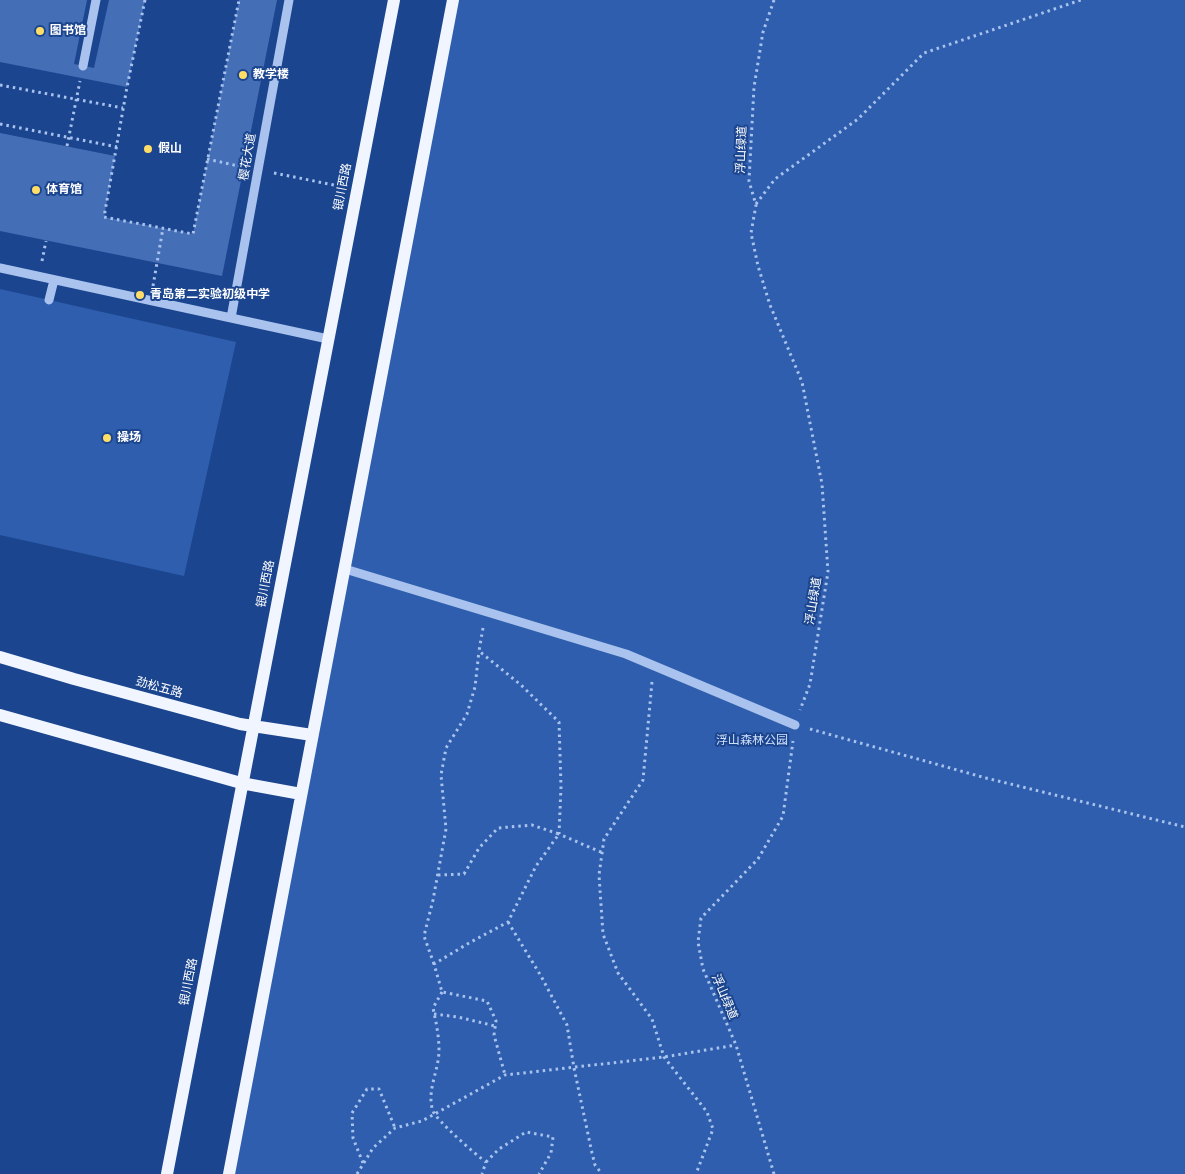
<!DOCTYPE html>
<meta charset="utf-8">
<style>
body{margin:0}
canvas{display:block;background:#1b458f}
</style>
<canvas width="1185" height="1174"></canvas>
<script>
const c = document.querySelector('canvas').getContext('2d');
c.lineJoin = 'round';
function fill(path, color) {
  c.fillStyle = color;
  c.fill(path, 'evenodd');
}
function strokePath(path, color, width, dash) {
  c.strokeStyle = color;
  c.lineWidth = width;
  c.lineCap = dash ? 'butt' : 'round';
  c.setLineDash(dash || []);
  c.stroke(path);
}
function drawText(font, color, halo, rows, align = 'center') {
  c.font = font + ' "Varela Round","Noto Sans SC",sans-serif';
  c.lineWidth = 4;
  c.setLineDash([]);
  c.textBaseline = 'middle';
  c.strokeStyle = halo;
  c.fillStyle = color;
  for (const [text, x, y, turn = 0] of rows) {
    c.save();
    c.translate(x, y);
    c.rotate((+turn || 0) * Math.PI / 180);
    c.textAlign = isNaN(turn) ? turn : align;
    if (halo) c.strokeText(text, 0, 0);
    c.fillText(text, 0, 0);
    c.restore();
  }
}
fill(new Path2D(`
 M453,0H1185V1174H229Z
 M0,289L236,342L184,576L0,535Z`), '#2e5ead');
fill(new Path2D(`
 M0,0H87L74,64L94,68L109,0H145L127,87L0,62Z
 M239,0H277L222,276L0,231V133L115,156L104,217L193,234Z`), '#446fb7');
strokePath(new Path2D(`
 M145,0L127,87L104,217L193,234L239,0
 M774,0L763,32L754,87L749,181L756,205L751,233L758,266L770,305L802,382L822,484L828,572L810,684L800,710
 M0,85L123,108
 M0,124L117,147
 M67,146L80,81
 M207,159L243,167
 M274,173L339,186
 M756,204L775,179L858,119L924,53L1081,0
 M42,261L46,241
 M153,286L163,228
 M483,628L479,651L521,685L559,722L561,787L559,834L603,853
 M652,682L643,780L604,839L599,875L603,934L618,973L652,1019L664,1057L707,1112L713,1129L696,1174
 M810,729L986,778L1185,827
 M438,875L464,874L479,848L498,828L532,825L559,834L536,866L508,922L469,943L434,964L442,992L487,1001L496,1021L494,1035L505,1075
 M508,922L541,976L567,1025L574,1068L592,1153L595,1165L602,1174
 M434,964L424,936L433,900L446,829L441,775L446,748L467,714L475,687L479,651
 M442,992L433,1008C436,1022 439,1036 439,1050C439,1071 426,1091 433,1111C436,1120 476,1155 486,1162L482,1174
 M434,1014L458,1017L495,1026
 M486,1162L499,1149L526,1132L553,1137L551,1153L539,1174
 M363,1163L353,1138L352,1113L367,1089H379L395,1128
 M357,1174L373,1148L395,1128L422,1121L505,1075L664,1057L736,1045
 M774,1174L736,1045L703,969L698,942L701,918L758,859L783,816L793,741`), '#a9c3ee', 3, [2.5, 4]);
strokePath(new Path2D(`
 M83,66L96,0
 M0,268L328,339
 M49,300L54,280
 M231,318L289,0
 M345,569L626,654L795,725`), '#a9c3ee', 9);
strokePath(new Path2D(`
 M0,657L74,679L240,724L312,735
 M0,715L241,783L301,794
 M167,1174L394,0
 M229,1174L453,0`), '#f0f5ff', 12);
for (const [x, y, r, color] of [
 [40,31,5,"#ffde67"],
 [243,75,5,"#ffde67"],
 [148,149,5,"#ffde67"],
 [36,190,5,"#ffde67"],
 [140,295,5,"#ffde67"],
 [107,438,5,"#ffde67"]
]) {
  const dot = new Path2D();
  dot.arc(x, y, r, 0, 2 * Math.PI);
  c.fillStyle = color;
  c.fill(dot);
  strokePath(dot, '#1b458f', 2);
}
drawText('bold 12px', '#fff', '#1b458f', [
 ["图书馆",50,31],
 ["教学楼",253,75],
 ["假山",158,149],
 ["体育馆",46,190],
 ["青岛第二实验初级中学",150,295],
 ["操场",117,438]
], 'left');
drawText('12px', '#fff', '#1b458f', [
 ["浮山绿道",742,150,-88],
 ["樱花大道",248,157,-80],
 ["银川西路",343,187,-79],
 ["银川西路",266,584,-79],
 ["浮山绿道",814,601,-81],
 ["劲松五路",159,688,15],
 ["银川西路",189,982,-79],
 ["浮山绿道",724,997,67]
]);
drawText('12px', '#cfe0fa', '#1b458f', [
 ["浮山森林公园",752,741]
]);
</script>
